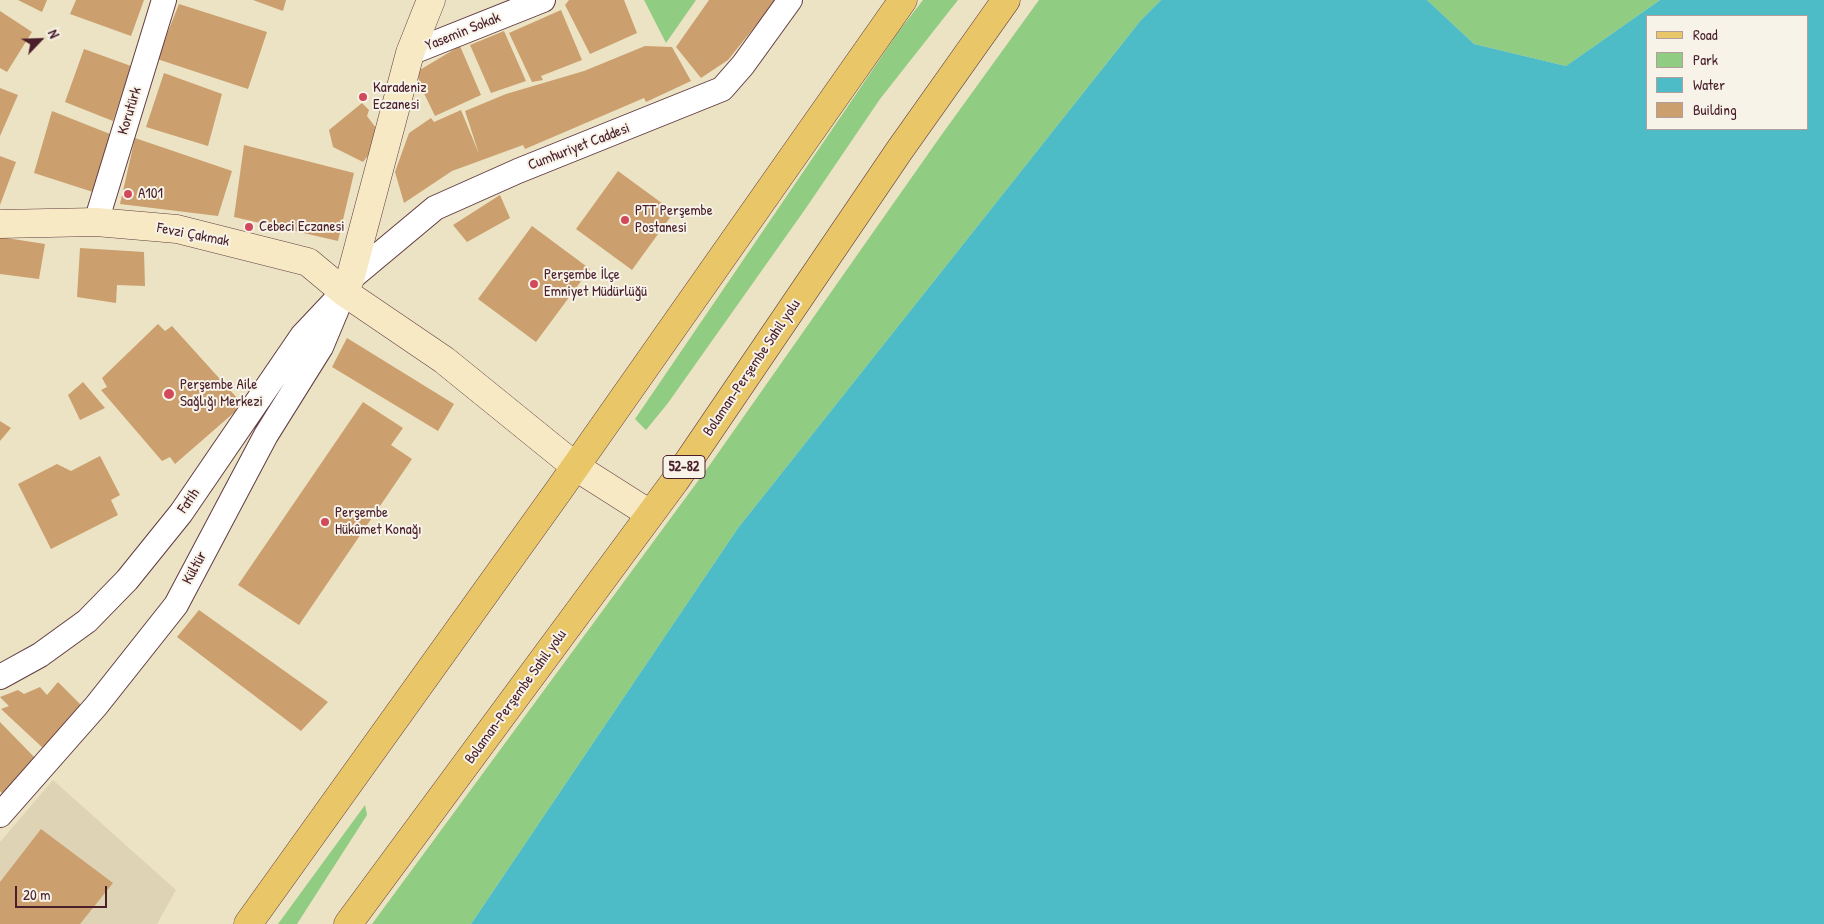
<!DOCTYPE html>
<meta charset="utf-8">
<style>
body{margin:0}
#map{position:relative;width:1824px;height:924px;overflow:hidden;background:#ece3c4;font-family:"Patrick Hand",sans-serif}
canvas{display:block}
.legend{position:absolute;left:1646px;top:15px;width:162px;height:115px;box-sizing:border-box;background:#f7f3e8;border:1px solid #b29e9c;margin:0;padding:6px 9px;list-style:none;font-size:15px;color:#4a1f2b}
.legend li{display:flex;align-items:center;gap:10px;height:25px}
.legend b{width:25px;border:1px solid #b29e9c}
.north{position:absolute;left:15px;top:15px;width:50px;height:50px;-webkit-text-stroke:4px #f7f3e8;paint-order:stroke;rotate:66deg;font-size:14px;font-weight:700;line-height:20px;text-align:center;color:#4a1f2b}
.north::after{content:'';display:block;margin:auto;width:18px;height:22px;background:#4a1f2b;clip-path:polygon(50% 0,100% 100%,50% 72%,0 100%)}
.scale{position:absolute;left:15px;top:886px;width:92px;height:22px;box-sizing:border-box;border:2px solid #4a1f2b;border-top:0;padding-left:6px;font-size:15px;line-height:18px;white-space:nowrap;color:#4a1f2b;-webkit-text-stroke:4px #f7f3e8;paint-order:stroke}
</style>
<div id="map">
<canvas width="1824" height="924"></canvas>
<ul class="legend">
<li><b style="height:6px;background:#e9c769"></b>Road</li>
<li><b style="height:14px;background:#90cc81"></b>Park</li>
<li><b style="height:14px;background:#4ebcc6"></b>Water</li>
<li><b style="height:14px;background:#cb9f6e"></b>Building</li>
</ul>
<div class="north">N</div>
<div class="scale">20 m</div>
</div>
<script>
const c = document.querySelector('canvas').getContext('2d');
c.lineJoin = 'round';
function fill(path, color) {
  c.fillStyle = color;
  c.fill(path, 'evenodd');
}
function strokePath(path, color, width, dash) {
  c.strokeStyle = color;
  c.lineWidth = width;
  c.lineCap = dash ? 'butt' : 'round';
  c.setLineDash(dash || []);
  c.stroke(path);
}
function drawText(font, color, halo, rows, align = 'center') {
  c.font = font + ' "Patrick Hand",sans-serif';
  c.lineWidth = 4;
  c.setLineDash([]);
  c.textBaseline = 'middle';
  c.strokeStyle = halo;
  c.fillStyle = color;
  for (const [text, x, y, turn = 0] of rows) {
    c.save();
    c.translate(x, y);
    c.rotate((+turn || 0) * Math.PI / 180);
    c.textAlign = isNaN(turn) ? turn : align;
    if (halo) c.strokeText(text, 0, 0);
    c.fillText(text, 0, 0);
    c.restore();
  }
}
fill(new Path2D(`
 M53,780L176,890L157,924H0V842Z`), '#ded3b4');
fill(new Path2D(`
 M644,0H696L666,43Z
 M923,0H958L880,99L806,208L668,403L646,430L635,419L899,31Z
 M1039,0H1161L1141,20L738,528L471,924H372L709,466L940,137Z
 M1427,0H1660L1566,66L1474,44Z
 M365,805L367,815L297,924H278Z`), '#90cc81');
fill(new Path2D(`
 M1161,0H1427L1474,44L1566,66L1660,0H1824V924H471L738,528L1141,20ZM1648,16H1808V129H1648Z`), '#4ebcc6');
fill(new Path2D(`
 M18,0H47L42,12Z
 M76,0H144L131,36L70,14Z
 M253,0H286L283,11Z
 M569,0H624L637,33L590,54L565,5Z
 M709,0H776L728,60L701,78L676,47Z
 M179,4L267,32L248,89L157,59Z
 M561,10L582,60L541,76L543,80L532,82L509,33Z
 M0,11L32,32L7,72L0,68Z
 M504,31L526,81L491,93L470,45Z
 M460,46L481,95L435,116L419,83L418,71Z
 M645,46L672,47L691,81L646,102L644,98L525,149L523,145L452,171L404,203L395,172L409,133L431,118L434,122L461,110L479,154L465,111L506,94L584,71Z
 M84,49L131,66L113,121L65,102Z
 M164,73L222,94L208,146L146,127Z
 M0,88L18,95L0,136Z
 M362,103L369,110L367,116L376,128L380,140L363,162L333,147L329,130Z
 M52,111L110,134L93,192L34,173Z
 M135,138L232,171L218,216L120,204Z
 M244,145L354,173L338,241L234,217Z
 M0,156L16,162L0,205Z
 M618,171L674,212L632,270L576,229Z
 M500,195L510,218L467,242L453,225Z
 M532,226L590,269L536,342L478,299Z
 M0,237L45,244L39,279L0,274Z
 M80,248L144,252L145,286L117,285L116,303L77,297Z
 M158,324L165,331L172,326L238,399L232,404L237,410L175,464L170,457L162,461L101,390L107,387L102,378Z
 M347,338L454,404L438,431L332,367Z
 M83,382L105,408L80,420L68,395Z
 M363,402L403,428L391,445L412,459L299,625L238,585Z
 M0,421L11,428L0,441Z
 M100,456L120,495L111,500L118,515L51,549L18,484L57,464L71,471Z
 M199,610L328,702L301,731L177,637Z
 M58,682L82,706L44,749L1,709L9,706L0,697L18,690L24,694L40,687L47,695Z
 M0,722L36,759L3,794L0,791Z
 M41,829L113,883L80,924H0V882Z`), '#cb9f6e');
const street = new Path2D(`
 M410,53L543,0
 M96,222L164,0
 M350,279L435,208L518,171L722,89L743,65L790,0
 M0,677L40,655L87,621L127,580L181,513L302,336L334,302
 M0,815L96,706L176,605L266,435L321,347L344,292`);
const secondary = new Path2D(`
 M0,224L96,222L177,229L308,262L344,292L444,360L576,467L650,514
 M344,292L350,279L410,53L431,0`);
const primary = new Path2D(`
 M248,924L559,490L903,0
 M348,924L675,481L899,151L1006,0`);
strokePath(street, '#623c42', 26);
strokePath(secondary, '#623c42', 29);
strokePath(primary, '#623c42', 29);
strokePath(street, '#fff', 24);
strokePath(secondary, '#f6e9c3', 28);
strokePath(primary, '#e9c769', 28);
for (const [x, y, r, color] of [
 [363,97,5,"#d1495b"],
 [128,194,5,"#d1495b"],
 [625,220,5,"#d1495b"],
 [249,227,5,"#d1495b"],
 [534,284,5,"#d1495b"],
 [169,394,6,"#d1495b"],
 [325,522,5,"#d1495b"]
]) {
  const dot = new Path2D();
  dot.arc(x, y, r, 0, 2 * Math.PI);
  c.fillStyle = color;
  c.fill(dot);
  strokePath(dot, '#f7f3e8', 2);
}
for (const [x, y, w] of [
 [684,467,42]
]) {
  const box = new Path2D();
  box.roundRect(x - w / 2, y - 11.5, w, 23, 4);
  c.fillStyle = '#f7f3e8';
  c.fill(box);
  strokePath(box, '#4a1f2b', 1);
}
drawText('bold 14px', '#4a1f2b', null, [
 ["52-82",684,467]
]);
drawText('15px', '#4a1f2b', '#f7f3e8', [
 ["Yasemin Sokak",463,32,-22],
 ["Korutürk",130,111,-73],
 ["Cumhuriyet Caddesi",579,147,-21],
 ["Fevzi Çakmak",193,235,11],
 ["Bolaman-Perşembe Sahil yolu",752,368,-56],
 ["Fatih",189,501,-55],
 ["Kültür",195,568,-62],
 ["Bolaman-Perşembe Sahil yolu",516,697,-54]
]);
drawText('15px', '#4a1f2b', '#f7f3e8', [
 ["Karadeniz",373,88],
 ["Eczanesi",373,105],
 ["A101",138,194],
 ["PTT Perşembe",635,211],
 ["Postanesi",635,228],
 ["Cebeci Eczanesi",259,227],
 ["Perşembe İlçe",544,275],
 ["Emniyet Müdürlüğü",544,292],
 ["Perşembe Aile",180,385],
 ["Sağlığı Merkezi",180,402],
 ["Perşembe",335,513],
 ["Hükûmet Konağı",335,530]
], 'left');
</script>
